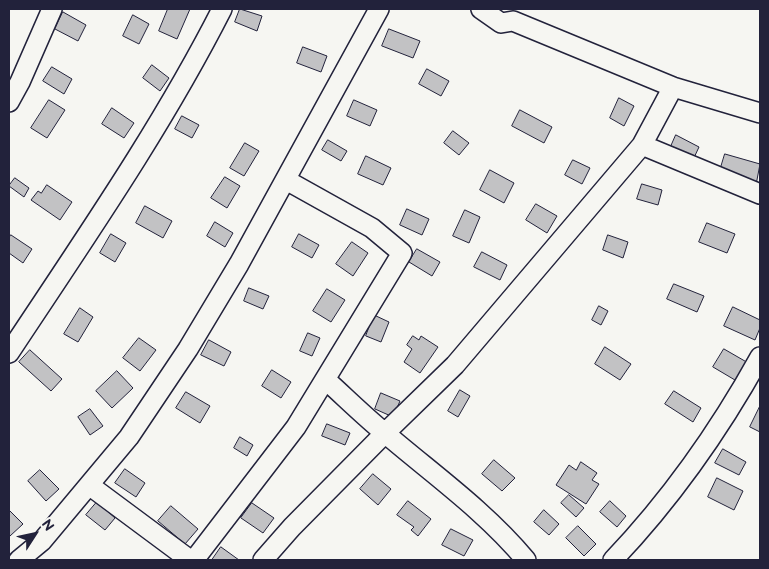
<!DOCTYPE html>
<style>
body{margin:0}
#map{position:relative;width:769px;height:569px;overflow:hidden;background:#f6f6f2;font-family:"Balsamiq Sans",sans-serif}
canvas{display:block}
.frame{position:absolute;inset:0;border:10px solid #22223b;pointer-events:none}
.north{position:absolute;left:10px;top:509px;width:50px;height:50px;-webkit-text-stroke:4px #f6f6f2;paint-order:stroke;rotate:55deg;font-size:14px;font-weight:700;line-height:20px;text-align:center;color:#22223b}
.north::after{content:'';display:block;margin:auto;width:18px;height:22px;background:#22223b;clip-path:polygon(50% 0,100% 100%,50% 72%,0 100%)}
</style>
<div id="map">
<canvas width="769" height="569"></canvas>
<div class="frame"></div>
<div class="north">N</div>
</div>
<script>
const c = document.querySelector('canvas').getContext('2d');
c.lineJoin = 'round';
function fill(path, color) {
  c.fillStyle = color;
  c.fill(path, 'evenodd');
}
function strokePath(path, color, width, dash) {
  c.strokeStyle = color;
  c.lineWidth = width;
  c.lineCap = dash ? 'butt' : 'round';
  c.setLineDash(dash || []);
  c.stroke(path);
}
const building = new Path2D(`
 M168,9H190L177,39L159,31Z
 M240,9L262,16L257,31L235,22Z
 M63,12L86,25L78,41L55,29Z
 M133,15L149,24L139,44L123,36Z
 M389,29L420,41L413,58L382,46Z
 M303,47L327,56L321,72L297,63Z
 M152,65L169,78L160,91L143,78Z
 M52,67L72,79L64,94L43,81Z
 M427,69L449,81L441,96L419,84Z
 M619,98L634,106L624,126L610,118Z
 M49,100L65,110L47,138L31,128Z
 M354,100L377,110L370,126L347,116Z
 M112,108L134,123L124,138L102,124Z
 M520,110L552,127L544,143L512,126Z
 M182,116L199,125L192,138L175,129Z
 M453,131L469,143L459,155L444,143Z
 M676,135L699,147L692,162L669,151Z
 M328,140L347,151L341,161L322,150Z
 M245,143L259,151L244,176L230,168Z
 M725,154L760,164L756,185L719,174Z
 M366,156L391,168L383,185L358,174Z
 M573,160L590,168L582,184L565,175Z
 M490,170L514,183L504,203L480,190Z
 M225,177L240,186L227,208L211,198Z
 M15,178L29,188L24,197L9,186Z
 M642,184L662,190L658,205L637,199Z
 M47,185L72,202L60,220L31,200L38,191L41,193Z
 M536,204L557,216L547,233L526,220Z
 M145,206L172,221L163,238L136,223Z
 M407,209L429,219L422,235L400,225Z
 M465,210L480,217L469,243L453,236Z
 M215,222L233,233L225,247L207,236Z
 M707,223L735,234L727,253L699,242Z
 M111,234L126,243L115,262L100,253Z
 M299,234L319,245L312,258L292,247Z
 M11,235L32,249L23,263L9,253V238Z
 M608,235L628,242L623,258L603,250Z
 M352,242L368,253L353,276L336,264Z
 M417,249L440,262L432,276L409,262Z
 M482,252L507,265L500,280L474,267Z
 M674,284L704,296L697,312L667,299Z
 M249,288L269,296L263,309L244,301Z
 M327,289L345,300L331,322L313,311Z
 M599,306L608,311L601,325L592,320Z
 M733,307L760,320V328L755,340L724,326Z
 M80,308L93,317L78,342L64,334Z
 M374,315L389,322L381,342L366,336Z
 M308,333L320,338L312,356L300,351Z
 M413,336L419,340L421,336L438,347L420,373L404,362L412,349L407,345Z
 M139,338L156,350L140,371L123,358Z
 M209,340L231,352L224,366L201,355Z
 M605,347L631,364L620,380L595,364Z
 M724,349L750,364L740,383L713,367Z
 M30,350L62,379L51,391L19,362Z
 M272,370L291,382L281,398L262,386Z
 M117,371L133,388L112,408L96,391Z
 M460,390L470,396L458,417L448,411Z
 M674,391L701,408L693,422L665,404Z
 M186,392L210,406L200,423L176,408Z
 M381,393L400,401L393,417L375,409Z
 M760,406V432L750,427Z
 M90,409L103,426L90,435L78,417Z
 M327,424L350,433L345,445L322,436Z
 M240,437L253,445L247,456L234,448Z
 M723,449L746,462L739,475L715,463Z
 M494,460L515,478L502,491L482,474Z
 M581,462L597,473L592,480L599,484L586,504L556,485L569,465L576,470Z
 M125,469L145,483L136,497L115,483Z
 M40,470L59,489L46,501L28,481Z
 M373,474L391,489L378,505L360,489Z
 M717,478L743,491L734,510L708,497Z
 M569,495L584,508L576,517L561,503Z
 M408,501L431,519L418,536L411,530L414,527L397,515Z
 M610,501L626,516L617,527L600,512Z
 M97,502L115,518L105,530L86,515Z
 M252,503L274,518L263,533L241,518Z
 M171,506L198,529L185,544L158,521Z
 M9,510L23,524L10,536L9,535Z
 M544,510L559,524L549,535L534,522Z
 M578,526L596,544L584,556L566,538Z
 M451,529L473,540L464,556L442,545Z
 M221,547L239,560H212Z`);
fill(building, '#c2c2c4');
strokePath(building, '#22223b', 1);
const minor = new Path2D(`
 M481,9L501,23L513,21L673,87L760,113
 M9,102L20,82L52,9
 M642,145L760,194
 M9,353C83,241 161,129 222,9
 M326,380C346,398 365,417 386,434C434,475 485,511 526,560
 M89,485L190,560
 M19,560L42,541L129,437L188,349L239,264L379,9
 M194,560L296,427L402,253L372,228L286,180
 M263,560L292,527L385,433L455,365L642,145L673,87
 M613,560C670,500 719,431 760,357`);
strokePath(minor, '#22223b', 22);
strokePath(minor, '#f6f6f2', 19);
</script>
